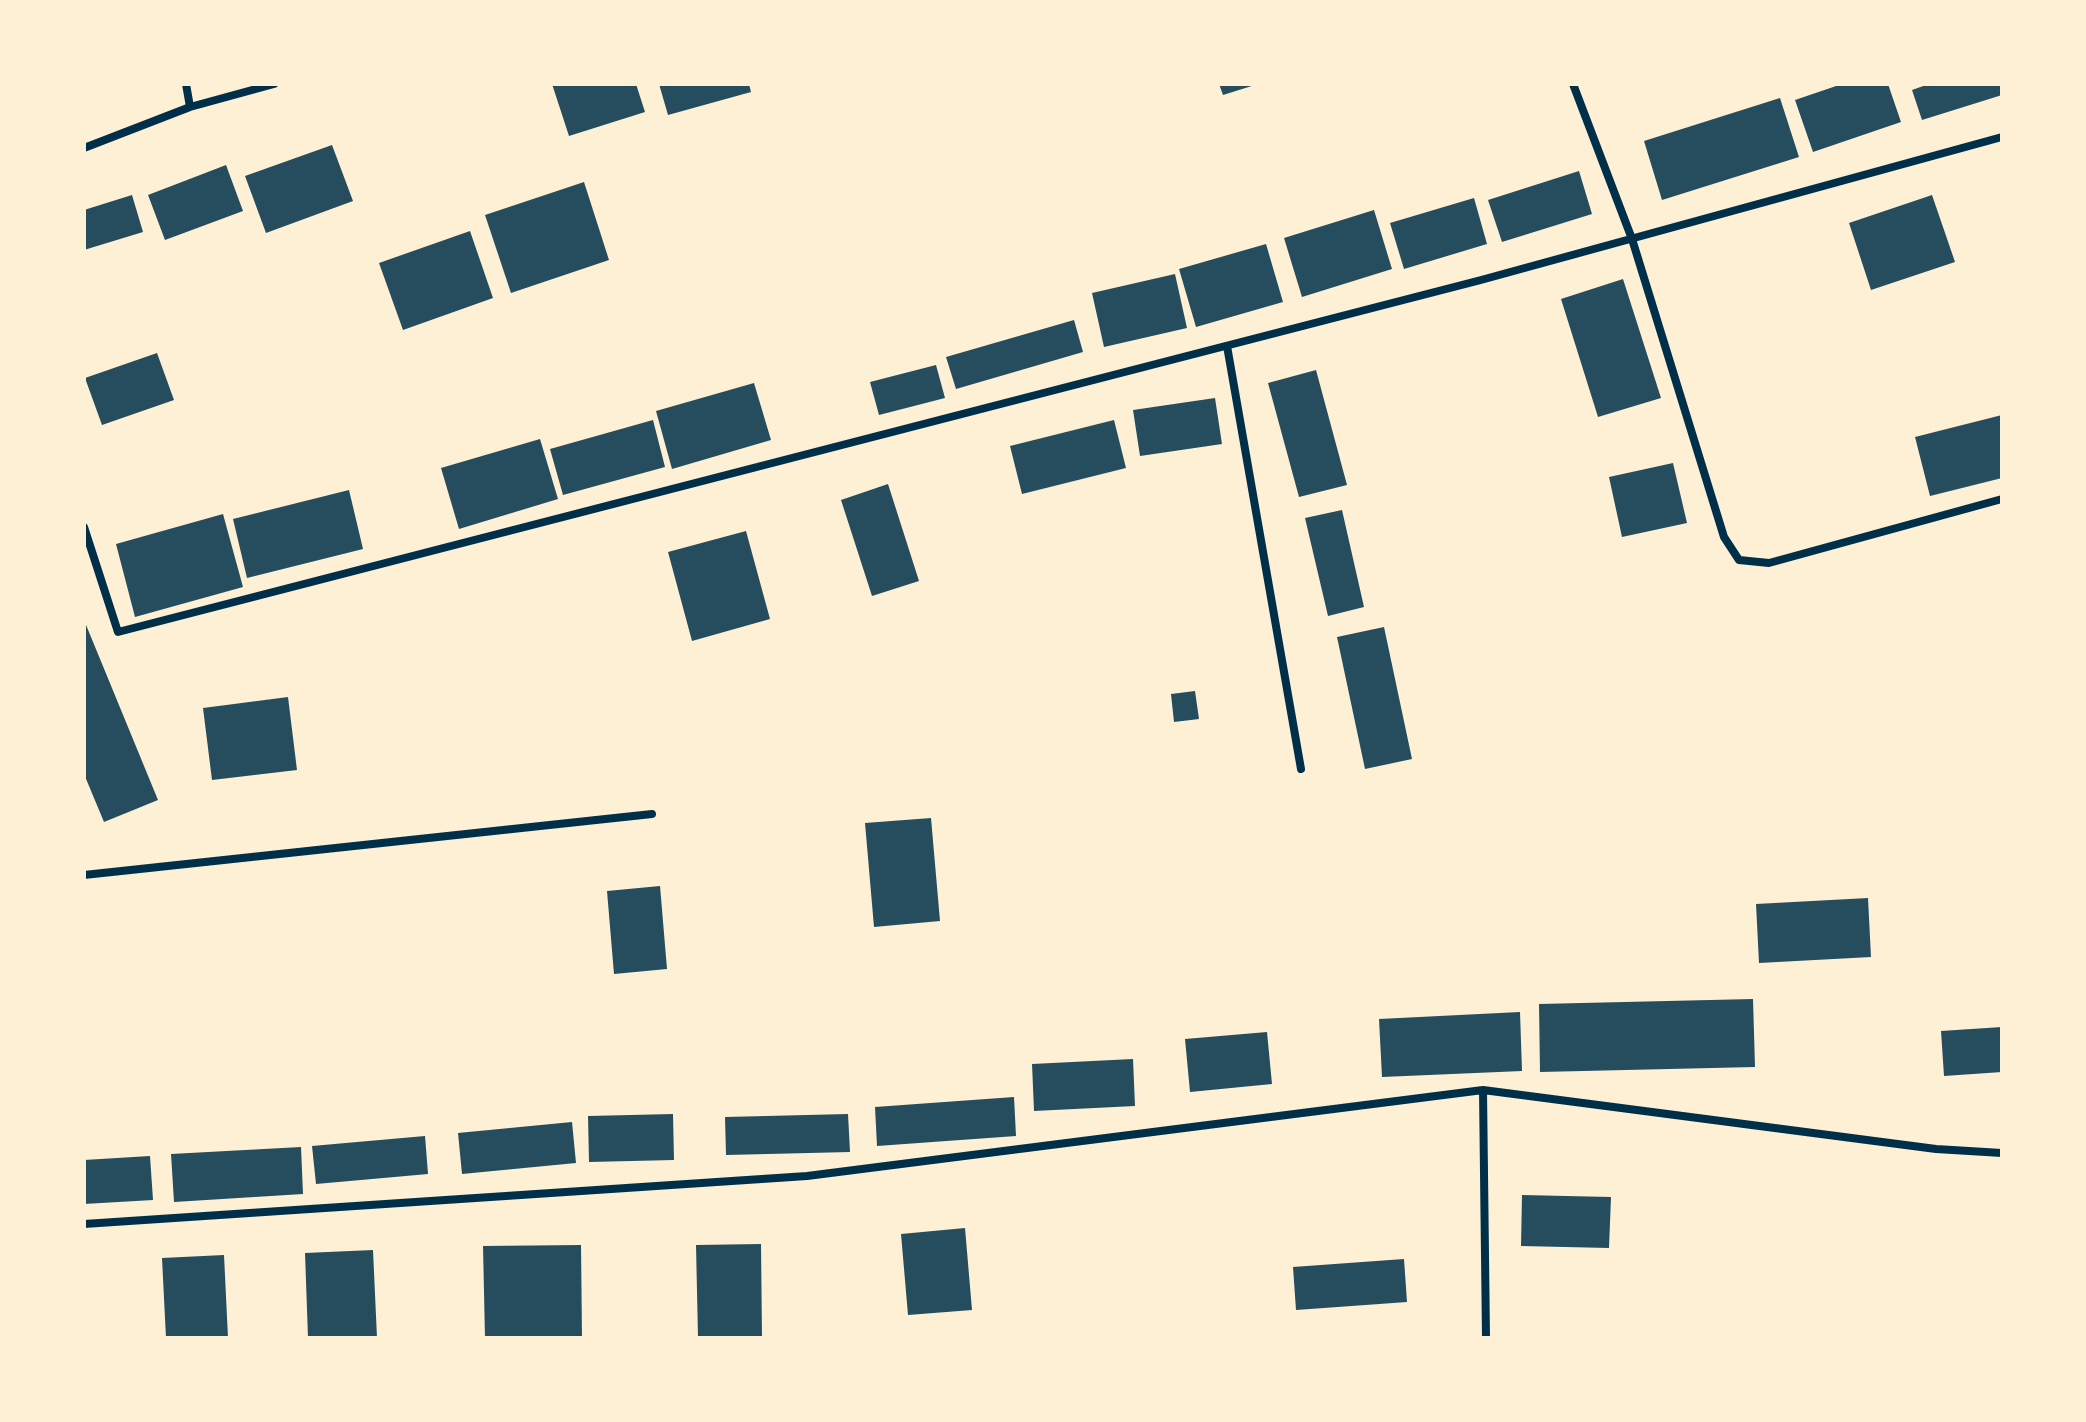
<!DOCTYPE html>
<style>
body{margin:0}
#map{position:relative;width:2086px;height:1422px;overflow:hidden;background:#fdf0d5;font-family:"IBM Plex Sans",sans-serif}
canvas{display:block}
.frame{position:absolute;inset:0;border:86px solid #fdf0d5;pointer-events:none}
</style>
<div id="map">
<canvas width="2086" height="1422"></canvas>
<div class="frame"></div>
</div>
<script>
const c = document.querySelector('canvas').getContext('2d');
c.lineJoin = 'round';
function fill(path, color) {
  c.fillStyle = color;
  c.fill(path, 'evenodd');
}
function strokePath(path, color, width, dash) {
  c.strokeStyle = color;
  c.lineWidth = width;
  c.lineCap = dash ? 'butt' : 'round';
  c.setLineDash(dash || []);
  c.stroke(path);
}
fill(new Path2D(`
 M552,84H636L645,112L569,136Z
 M659,84H749L751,92L668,115Z
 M1219,84H1255V85L1223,95Z
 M1842,84H1888L1901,122L1813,152L1795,100Z
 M1929,84H2002V95L1922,120L1912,90Z
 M1780,98L1799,157L1662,200L1644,141Z
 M332,145L353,201L266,233L245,176Z
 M226,165L243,211L165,240L148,195Z
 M1579,171L1592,214L1502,242L1488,200Z
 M584,182L609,260L511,293L485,215Z
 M132,195L143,232L84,250V210Z
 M1932,195L1955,262L1871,290L1849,223Z
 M1474,198L1487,244L1404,269L1390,223Z
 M1374,210L1392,269L1302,297L1284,238Z
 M470,231L493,298L403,330L379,263Z
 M1266,244L1283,302L1196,327L1179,269Z
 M1175,274L1187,328L1104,347L1092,293Z
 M1623,279L1661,398L1598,417L1561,299Z
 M1074,320L1083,352L956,389L946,357Z
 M157,353L174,400L102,425L85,378Z
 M936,365L945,398L879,415L870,382Z
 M1316,370L1347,485L1299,497L1268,383Z
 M754,383L771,440L672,469L656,411Z
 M1215,398L1222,444L1140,456L1133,410Z
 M2002,415V478L1930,496L1915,437Z
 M653,420L665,467L563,495L550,449Z
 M1114,420L1126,468L1022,494L1010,446Z
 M540,439L558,499L459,529L441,468Z
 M1673,463L1687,523L1622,537L1609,477Z
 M888,484L919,581L872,596L841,500Z
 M349,490L363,549L247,578L233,519Z
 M1342,510L1364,607L1328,616L1305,518Z
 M223,514L243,587L135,617L116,544Z
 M746,531L770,619L692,641L668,552Z
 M84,620L158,800L104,822L84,774Z
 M1384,627L1412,759L1365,769L1337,637Z
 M1195,691L1199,719L1174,722L1171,694Z
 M288,697L297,770L212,780L203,708Z
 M931,818L940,921L874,927L865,823Z
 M660,886L667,969L614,974L607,891Z
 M1868,898L1871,957L1759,963L1756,904Z
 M1753,999L1755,1067L1540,1072L1539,1004Z
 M1520,1012L1522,1071L1382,1077L1379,1019Z
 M2002,1027V1072L1944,1076L1941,1031Z
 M1267,1032L1272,1084L1190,1092L1185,1039Z
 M1133,1059L1135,1106L1034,1111L1032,1064Z
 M1014,1097L1016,1136L877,1146L875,1107Z
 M673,1114L674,1160L589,1162L588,1116Z
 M848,1114L850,1152L726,1155L725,1117Z
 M572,1122L576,1163L462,1174L458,1133Z
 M425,1136L428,1174L316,1184L312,1146Z
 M301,1147L303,1194L174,1202L171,1154Z
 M150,1156L153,1200L84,1204V1160Z
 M1522,1195L1611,1197L1609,1248L1521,1246Z
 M965,1228L972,1310L908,1315L901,1234Z
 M761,1244L762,1338H698L696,1245Z
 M581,1245L582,1338H485L483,1246Z
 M373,1250L377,1338H308L305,1253Z
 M224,1255L228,1338H166L162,1258Z
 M1404,1259L1407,1302L1296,1310L1293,1267Z`), '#264d5e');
strokePath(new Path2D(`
 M186,84L190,107
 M1573,84L1632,239L1724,537L1739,560L1769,563L2002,499
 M84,148L190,107L274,84
 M1227,346L1301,769
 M84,527L118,632L1481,280L2002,137
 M84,875L652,814
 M1483,1090L1486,1338
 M84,1224L807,1176L1483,1090L1936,1149L2002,1153`), '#003049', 8);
</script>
